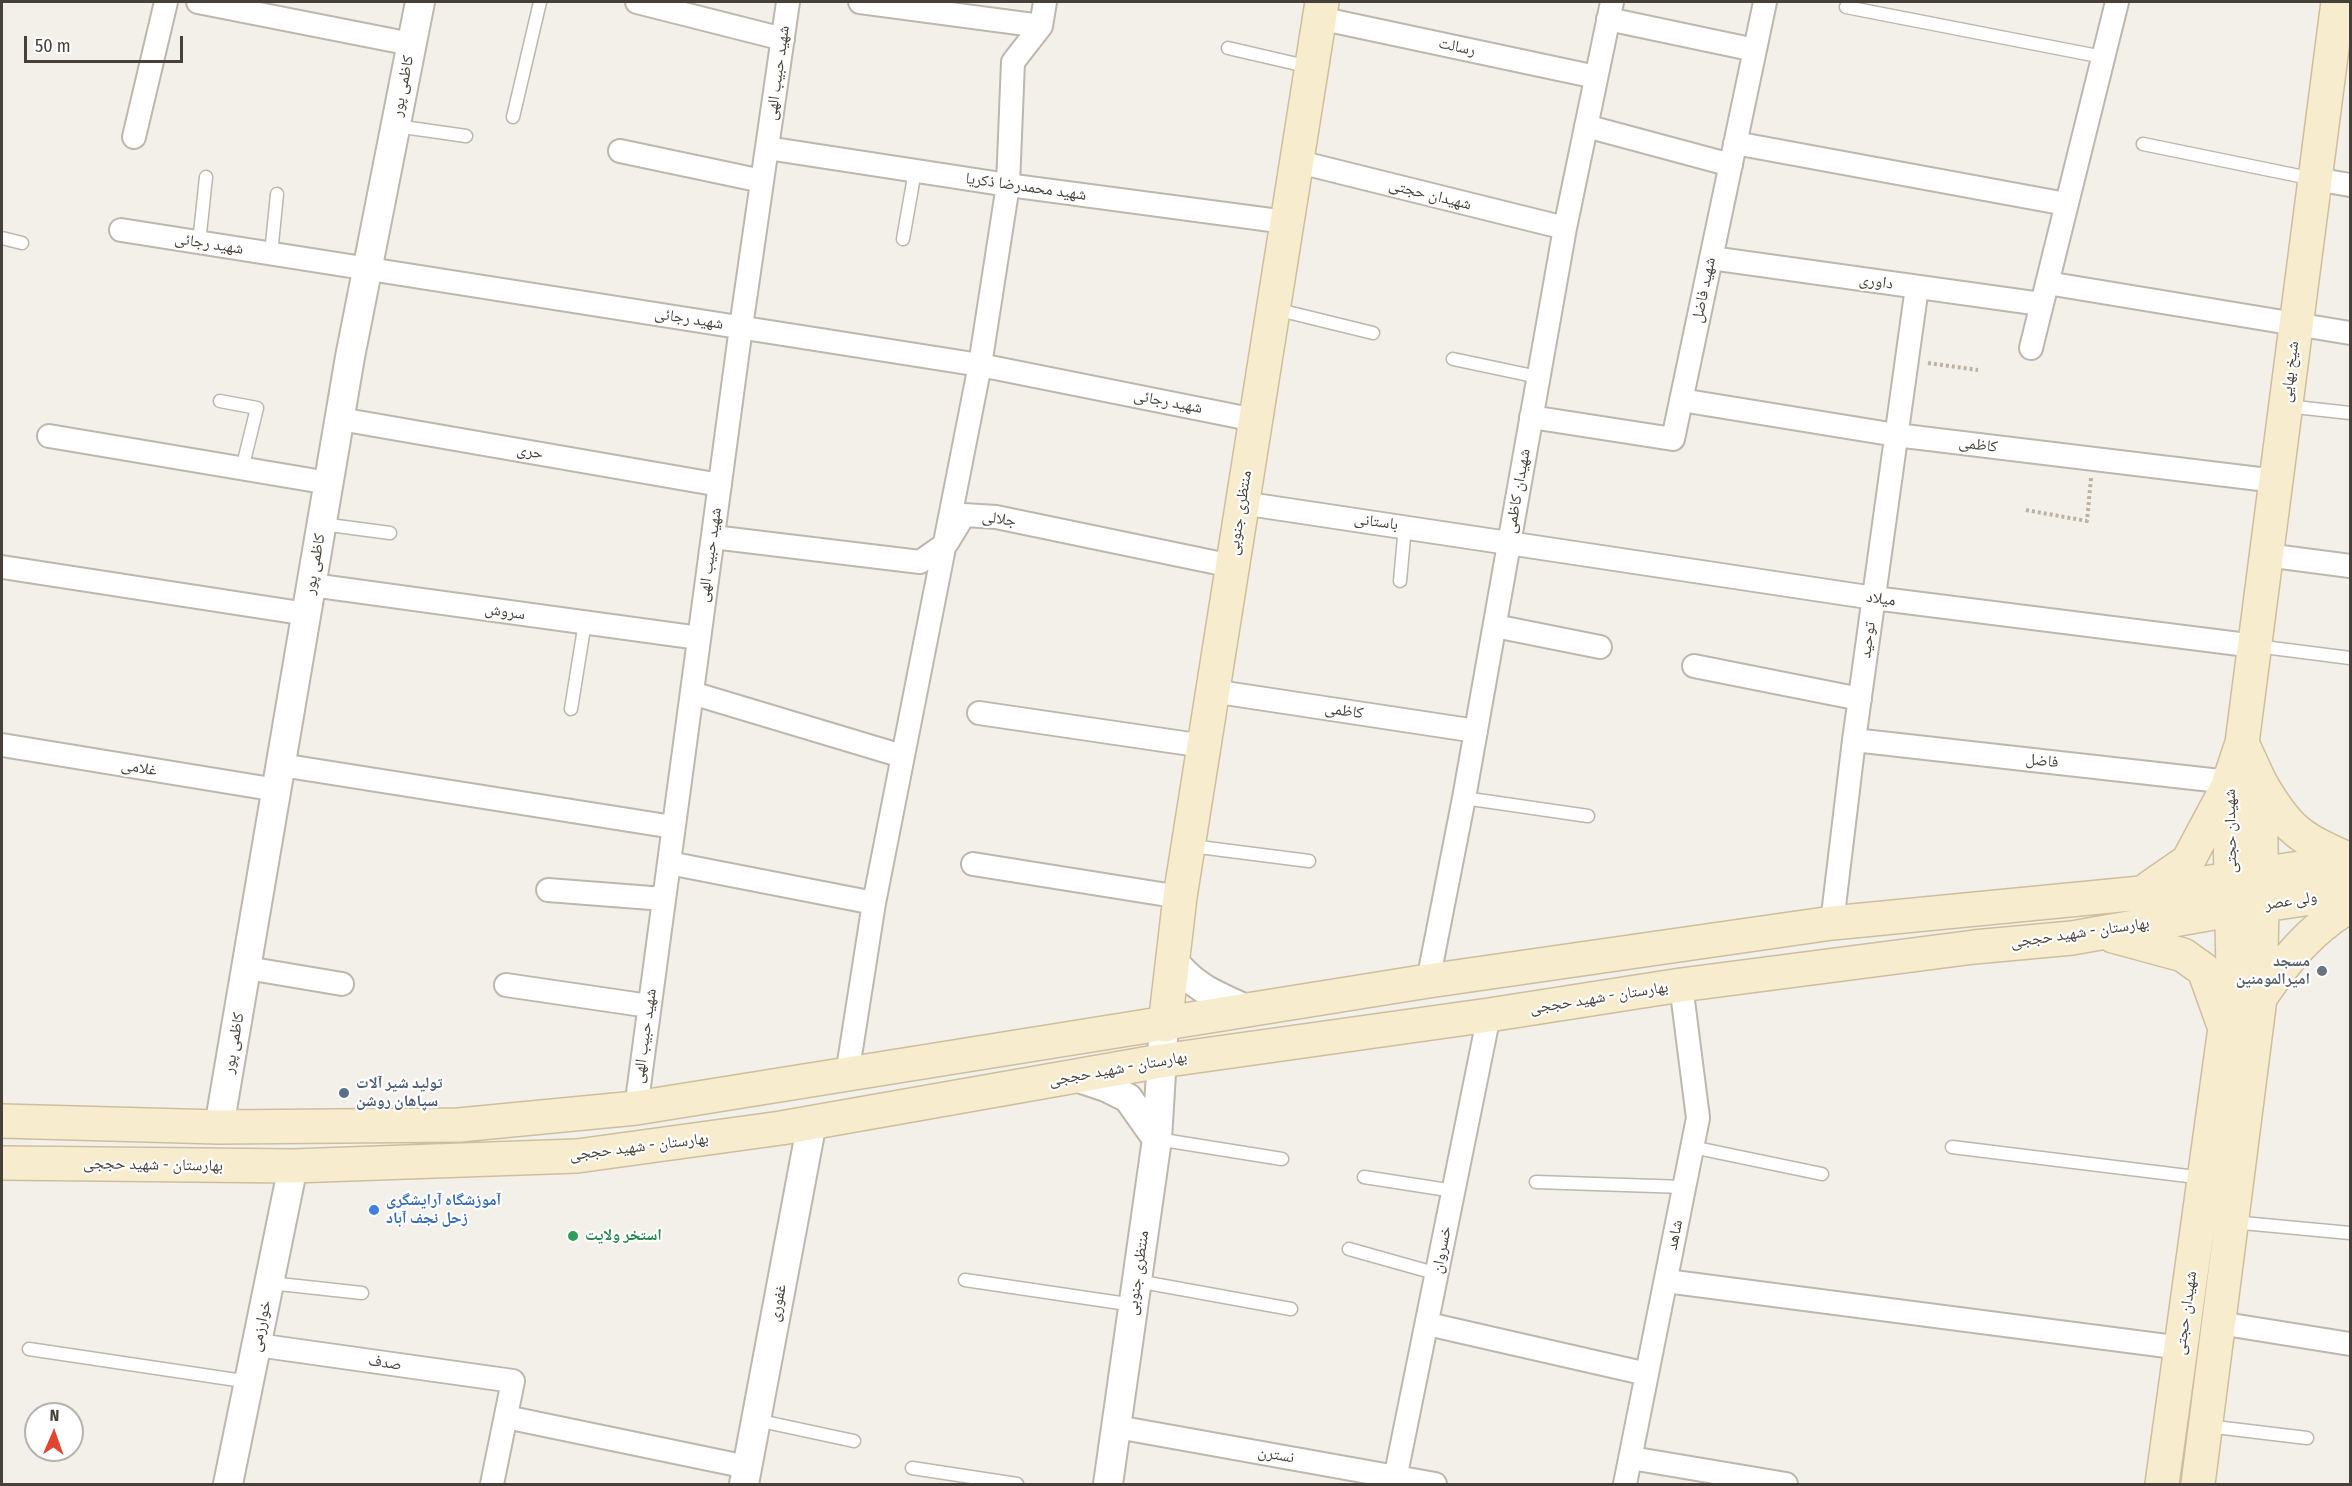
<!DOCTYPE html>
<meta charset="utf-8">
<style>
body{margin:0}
#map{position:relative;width:2352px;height:1486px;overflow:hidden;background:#f3efe9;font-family:"Fira Sans Condensed",sans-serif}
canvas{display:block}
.frame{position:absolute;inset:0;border:3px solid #464038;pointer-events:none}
.north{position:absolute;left:24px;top:1402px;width:60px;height:60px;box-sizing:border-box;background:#fff;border:2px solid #b5b3af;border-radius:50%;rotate:2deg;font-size:16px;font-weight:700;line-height:24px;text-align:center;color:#464038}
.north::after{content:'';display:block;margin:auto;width:21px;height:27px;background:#e14632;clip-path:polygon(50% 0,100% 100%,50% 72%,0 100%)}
.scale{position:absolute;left:24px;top:36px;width:159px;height:27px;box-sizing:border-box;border:3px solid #464038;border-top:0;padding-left:8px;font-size:18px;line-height:21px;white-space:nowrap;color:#464038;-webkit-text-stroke:4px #fff;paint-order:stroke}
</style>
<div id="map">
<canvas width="2352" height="1486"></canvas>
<div class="frame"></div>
<div class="north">N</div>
<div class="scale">50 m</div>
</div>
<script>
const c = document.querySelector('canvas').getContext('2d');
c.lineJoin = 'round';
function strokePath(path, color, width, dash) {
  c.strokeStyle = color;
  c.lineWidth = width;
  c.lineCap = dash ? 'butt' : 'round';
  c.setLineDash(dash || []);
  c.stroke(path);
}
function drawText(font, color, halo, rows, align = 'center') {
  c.font = font + ' "Fira Sans Condensed","Noto Naskh Arabic",sans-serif';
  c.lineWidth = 4.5;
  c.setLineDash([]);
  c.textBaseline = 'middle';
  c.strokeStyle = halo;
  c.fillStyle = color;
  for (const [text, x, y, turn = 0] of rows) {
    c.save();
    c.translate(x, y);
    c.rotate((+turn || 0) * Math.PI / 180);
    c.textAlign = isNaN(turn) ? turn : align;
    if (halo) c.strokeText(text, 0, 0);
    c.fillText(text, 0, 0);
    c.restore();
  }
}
const service = new Path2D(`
 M1846,7L2103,57
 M1228,48L1310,67
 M513,117L540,2
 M396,126L466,136
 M2143,144L2314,179
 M2,238L22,243
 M903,239L915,171
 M199,243L206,177
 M271,254L277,194
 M1275,309L1373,333
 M1453,359L1538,377
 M220,401L257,408L242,469
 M2286,406L2350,413
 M322,524L390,533
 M1400,581L1405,526
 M2256,646L2350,658
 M571,709L585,622
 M1464,798L1588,816
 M1191,846L1309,861
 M1157,1139L1282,1159
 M1692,1147L1822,1174
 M1952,1147L2204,1178
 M1364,1177L1454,1191
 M1536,1182L1684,1187
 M2232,1222L2350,1233
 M1349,1249L1438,1274
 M965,1280L1134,1305
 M1137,1281L1291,1309
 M270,1283L362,1293
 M29,1349L250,1382
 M756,1420L854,1441
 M2207,1426L2307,1438
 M912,1468L1017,1484`);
const minor = new Path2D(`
 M198,2L411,44
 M637,2L783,39
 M860,2L1041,26
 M1319,18L1596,77
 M1608,19L1755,50
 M1586,126L1731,165
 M134,137L166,2
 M1735,143L2066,204
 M767,148L1008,185L1286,222
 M620,151L762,181
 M1295,161L1565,228
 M2315,179L2350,185
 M121,230L980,365L1255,420
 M1711,258L2041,304
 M2047,283L2350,333
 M2031,348L2117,2
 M1681,400L1896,435L2276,481
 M1531,417L1673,439L1765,2
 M340,419L720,485
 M49,436L329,483
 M1242,503L1874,598L2255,646
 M713,537L920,562L947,543L964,515L996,517L1232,566
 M2266,555L2350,566
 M2,567L307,614
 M312,585L699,638
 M1495,626L1600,647
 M1694,666L1860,699
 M1212,691L1476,731
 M692,693L902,756
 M979,713L1204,746
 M1854,740L2229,782
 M2,745L277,790
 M281,765L673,827
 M669,863L874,903
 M973,864L1180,897
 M548,890L664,899
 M1832,923L1854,740L1917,287
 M247,968L342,984
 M1428,981L1464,798L1565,228L1612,2
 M506,985L649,1006
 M847,1075L874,903L980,365L1008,185L1013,62L1041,26L1045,2
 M636,1108L741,327L788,2
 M1666,1281L2182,1348
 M2219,1323L2350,1344
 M1428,1324L1647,1374
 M257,1345L513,1381L492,1484
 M506,1417L747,1467
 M1117,1427L1435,1484
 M1631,1458L1786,1484
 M1394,1484L1489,1015
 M1625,1484L1698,1118L1681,985`);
const tertiary = new Path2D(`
 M1171,958C1194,988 1215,995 1248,1010
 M1076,1077L1106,1087L1128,1098L1157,1139
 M219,1127L350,357L420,2
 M228,1484L293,1166
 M744,1484L812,1122
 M1108,1484L1157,1139L1163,1040`);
const secondary = new Path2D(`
 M2260,782C2288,831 2300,838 2350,860
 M2149,888L2188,861L2226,790
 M2113,936L2183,955L2204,970L2223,1023
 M2260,998C2286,960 2310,929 2350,906
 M1165,1025L1180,897L1322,2
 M2,1121L219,1127L459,1125L636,1108L1428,981L1832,923L2141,893L2350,860
 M2,1163L293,1166L577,1156L781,1128L1161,1061L1489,1015L1681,985L1974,947L2072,938L2230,910L2350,892
 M2162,1484L2233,970L2229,782L2242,743L2338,2
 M2198,1484L2260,998L2262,906L2260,782L2242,743`);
strokePath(service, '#bdb7ad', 15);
strokePath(minor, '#bdb7ad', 26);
strokePath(tertiary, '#bdb7ad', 32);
strokePath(secondary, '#cdbf9e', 36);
strokePath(new Path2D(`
 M1928,363L1978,370
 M2026,510L2087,521L2091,478`), '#bdb2a0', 4, [3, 3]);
strokePath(service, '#fff', 12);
strokePath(minor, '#fff', 22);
strokePath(tertiary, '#fff', 28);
strokePath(secondary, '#f8ecce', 33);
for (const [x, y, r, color] of [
 [2322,971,6,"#6b7280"],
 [344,1093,6,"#5c6f8a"],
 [374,1210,6,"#3f7fe0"],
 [573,1236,6,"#2e9e5b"]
]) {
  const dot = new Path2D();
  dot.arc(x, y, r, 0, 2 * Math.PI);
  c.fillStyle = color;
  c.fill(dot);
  strokePath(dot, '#fff', 2);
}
drawText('16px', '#464038', '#fff', [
 ["رسالت",1457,47,12],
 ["شهید حبیب الهی",778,73,-82],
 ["کاظمی پور",403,86,-79],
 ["شهید محمدرضا ذکریا",1026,187,8],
 ["شهیدان حجتی",1430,195,14],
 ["شهید رجائی",209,244,9],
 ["داوری",1876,282,8],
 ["شهید فاضل",1704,290,-78],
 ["شهید رجائی",689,319,9],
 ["شیخ بهایی",2290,372,-83],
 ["شهید رجائی",1168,402,11],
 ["کاظمی",1978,445,7],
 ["حری",530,452,10],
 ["شهیدان کاظمی",1518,491,-80],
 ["منتظری جنوبی",1240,513,-81],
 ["جلالی",999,519,8],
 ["باستانی",1376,522,8],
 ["شهید حبیب الهی",710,555,-82],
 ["کاظمی پور",315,564,-80],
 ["میلاد",1881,599,8],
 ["سروش",505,612,8],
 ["توحید",1868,640,-82],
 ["کاظمی",1344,711,8],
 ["فاضل",2042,761,6],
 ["غلامی",139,768,9],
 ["شهیدان حجتی",2231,831,-91],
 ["ولی عصر",2291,901,-9],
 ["بهارستان - شهید حججی",2080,933,-8],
 ["بهارستان - شهید حججی",1599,998,-9],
 ["شهید حبیب الهی",645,1036,-82],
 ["کاظمی پور",234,1043,-80],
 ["بهارستان - شهید حججی",1118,1069,-10],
 ["بهارستان - شهید حججی",639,1147,-7],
 ["بهارستان - شهید حججی",153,1165,1],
 ["شاهد",1675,1235,-79],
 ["خسروان",1442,1250,-79],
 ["منتظری جنوبی",1138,1273,-82],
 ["غفوری",778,1303,-79],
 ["شهیدان حجتی",2186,1313,-82],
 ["خوارزمی",261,1326,-78],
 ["صدف",385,1363,8],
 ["نسترن",1276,1455,10]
]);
drawText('bold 16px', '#5b616d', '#fff', [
 ["مسجد",2310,962],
 ["امیرالمومنین",2310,980]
], 'right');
drawText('bold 16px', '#4e5e75', '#fff', [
 ["تولید شیر آلات",356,1084],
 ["سپاهان روشن",356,1102]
], 'left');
drawText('bold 16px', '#366cbe', '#fff', [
 ["آموزشگاه آرایشگری",386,1201],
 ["زحل نجف آباد",386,1219]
], 'left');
drawText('bold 16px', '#27864d', '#fff', [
 ["استخر ولایت",585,1236]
], 'left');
</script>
